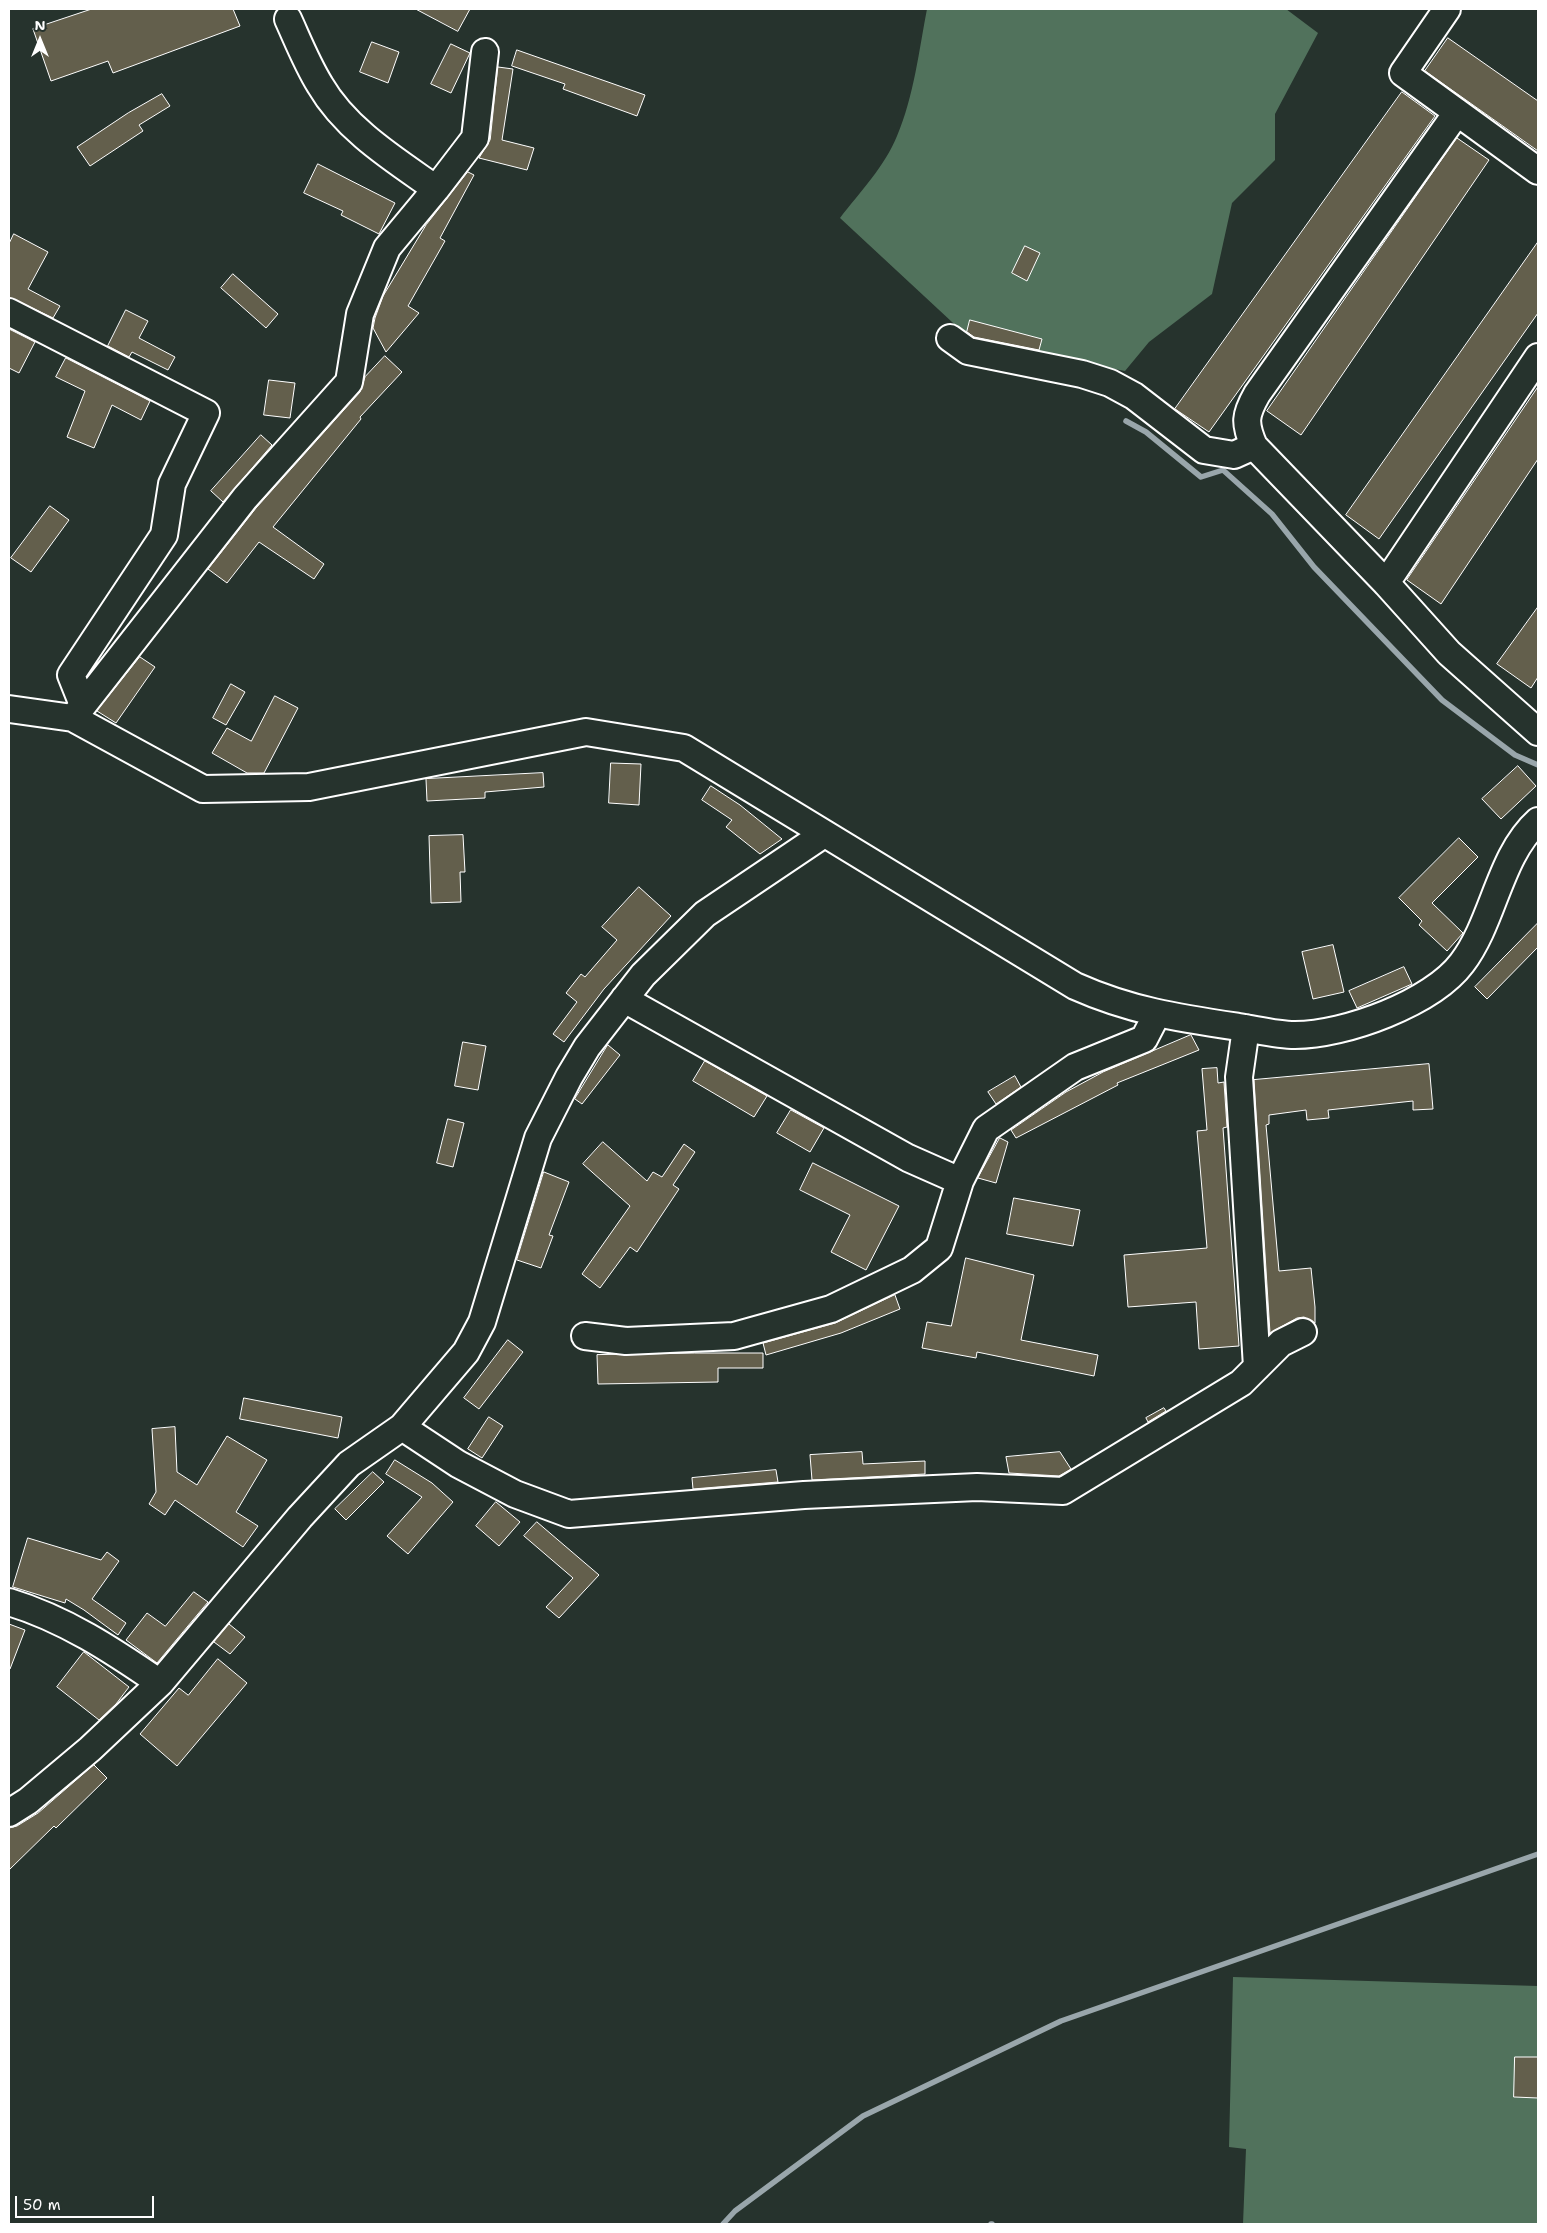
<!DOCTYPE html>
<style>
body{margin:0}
#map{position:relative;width:1547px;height:2233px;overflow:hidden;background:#26332d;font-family:"Shantell Sans",sans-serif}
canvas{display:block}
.frame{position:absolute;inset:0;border:10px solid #fff;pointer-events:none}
.north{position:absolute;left:15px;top:15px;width:50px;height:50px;-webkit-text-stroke:4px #26332d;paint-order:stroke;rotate:0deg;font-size:14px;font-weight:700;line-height:20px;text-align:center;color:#fff}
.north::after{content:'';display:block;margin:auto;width:18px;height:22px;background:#fff;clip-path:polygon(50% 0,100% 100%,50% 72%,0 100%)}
.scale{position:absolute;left:15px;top:2196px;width:139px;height:22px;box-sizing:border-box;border:2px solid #fff;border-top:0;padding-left:6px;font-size:15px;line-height:18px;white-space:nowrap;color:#fff;-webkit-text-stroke:4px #26332d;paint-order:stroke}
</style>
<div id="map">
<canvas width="1547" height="2233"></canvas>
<div class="frame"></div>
<div class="north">N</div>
<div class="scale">50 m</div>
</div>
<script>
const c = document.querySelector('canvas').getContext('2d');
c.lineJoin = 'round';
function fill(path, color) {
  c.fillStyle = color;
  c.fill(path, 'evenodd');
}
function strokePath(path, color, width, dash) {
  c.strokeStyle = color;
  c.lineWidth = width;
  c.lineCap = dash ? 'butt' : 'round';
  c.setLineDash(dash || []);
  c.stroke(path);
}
fill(new Path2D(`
 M927,9H1286L1318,33L1275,114V160L1232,203L1212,294L1149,342L1125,371L1038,354L966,335L840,218C860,192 885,166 897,136C914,96 919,50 927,9Z
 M1233,1977L1538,1986V2224H1243L1246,2149L1229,2147Z`), '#51725c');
strokePath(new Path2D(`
 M1126,421L1146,432L1201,477L1223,470L1272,514L1314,567L1442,700L1515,755L1538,765
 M723,2224L735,2211L863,2116L1061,2021L1538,1854
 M991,2224H992`), '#99a6ab', 5.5);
const building = new Path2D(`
 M92,9H233L240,26L113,73L108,61L51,81L33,29Z
 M416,9H470L458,31Z
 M1448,38L1538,101V151L1425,71Z
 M372,42L399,52L388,83L360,72Z
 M451,44L470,53L451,93L431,84Z
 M517,50L645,95L637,116L563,89L565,84L512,66Z
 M498,67L513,69L502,140L534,148L527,170L479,158L490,140Z
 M1402,92L1435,116L1209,432L1175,409Z
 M162,94L170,106L139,125L143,131L90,166L77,147L128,113Z
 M1457,138L1489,160L1301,435L1267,411Z
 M318,164L395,203L379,234L341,215L343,211L304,193Z
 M468,172L474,175L440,238L445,241L408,306L419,313L386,352L373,328L375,318L383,296L426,225Z
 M14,234L48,252L28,289L60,306L53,318L9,297V244Z
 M1538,242V313L1379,539L1346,515Z
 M1025,246L1040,253L1027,281L1012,273Z
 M233,274L278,314L266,328L221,288Z
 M126,310L148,321L139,338L175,357L168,370L132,352L129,357L108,346Z
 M970,320L1042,339L1039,350L974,337L967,332Z
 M9,329L35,342L19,373L9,368Z
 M385,356L402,372L360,417L361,419L273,527L324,564L314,579L259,542L227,583L208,569L256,508L360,392L365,377Z
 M66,358L150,401L141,420L112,405L94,448L67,437L85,391L56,377Z
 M269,380L295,383L290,418L264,415Z
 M1538,387V459L1441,604L1407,580Z
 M261,435L272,445L223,502L211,491Z
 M50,506L69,520L31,572L11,558Z
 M1538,607V677L1531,688L1497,664Z
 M140,657L155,667L116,723L97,711Z
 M231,684L245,692L226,725L213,718Z
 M275,696L298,708L264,773H247L212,753L227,728L251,741Z
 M611,763L641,764L639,805L609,803Z
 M1518,766L1536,786L1501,819L1482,799Z
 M543,773L544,787L485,792V798L427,801L426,779Z
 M711,786L740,805L782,839L760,854L726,827L732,820L702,800Z
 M463,835L465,872H460L461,902L431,903L429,836Z
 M1459,838L1478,857L1432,903L1463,933L1447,951L1419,925L1422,921L1399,898Z
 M639,887L671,916L604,989L564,1042L553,1034L577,1002L566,993L581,974L585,977L617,940L602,927Z
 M1538,923V947L1487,999L1475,987Z
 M1333,945L1344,992L1313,999L1302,952Z
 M1404,967L1412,984L1357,1008L1349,991Z
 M1191,1035L1199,1050L1117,1083L1118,1085L1016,1138L1011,1130L1066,1092L1103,1072Z
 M463,1042L486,1046L478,1090L455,1086Z
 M608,1045L620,1055L582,1104L575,1099Z
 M705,1061L767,1096L754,1117L693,1081Z
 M1429,1064L1433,1109L1413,1110V1101L1328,1110L1329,1118L1307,1120L1306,1110L1269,1115V1124L1266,1125L1279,1271L1311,1268L1315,1307V1323L1304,1317L1297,1318L1270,1333L1254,1080Z
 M1217,1068L1218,1083L1224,1082L1227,1127L1223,1128L1239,1346L1199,1349L1196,1302L1128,1307L1124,1255L1207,1248L1197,1131L1207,1130L1202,1069Z
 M1015,1076L1021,1087L996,1104L988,1092Z
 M791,1110L824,1128L810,1152L777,1133Z
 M448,1119L464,1123L453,1167L437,1163Z
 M1000,1138L1008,1142L996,1183L978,1178Z
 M603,1142L647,1181L653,1172L662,1177L684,1144L695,1152L673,1185L679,1189L637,1252L630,1247L600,1288L582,1274L630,1206L583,1164Z
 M813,1163L899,1206L866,1270L831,1252L850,1215L800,1190Z
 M544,1172L569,1182L549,1235L553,1236L541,1268L517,1260Z
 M1014,1198L1080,1210L1073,1246L1007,1234Z
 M966,1258L1034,1275L1021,1340L1098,1355L1094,1376L977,1352L976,1358L922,1348L927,1322L951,1326Z
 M895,1295L900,1309L841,1333L766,1355L763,1343L835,1323Z
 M508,1340L523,1352L479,1409L464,1398Z
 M695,1353H763V1368H718V1382L598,1384L597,1355Z
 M244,1398L342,1417L338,1438L240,1419Z
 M1164,1408L1166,1411L1148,1422L1146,1418Z
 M489,1417L503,1426L482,1458L468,1449Z
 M175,1427L177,1472L197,1485L227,1436L267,1460L236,1512L258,1526L243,1547L175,1500L165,1515L149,1504L156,1492L152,1429Z
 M862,1452L863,1464L925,1461V1474L812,1480L810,1455Z
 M1060,1452L1071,1469L1059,1476L1009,1473L1006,1457Z
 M395,1460L432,1483L453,1502L408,1554L387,1536L422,1497L386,1474Z
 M776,1470L778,1482L693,1489L692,1478Z
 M373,1472L384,1482L346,1520L335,1509Z
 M496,1502L520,1522L499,1546L476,1526Z
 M537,1522L599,1575L559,1618L546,1607L573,1578L524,1536Z
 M28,1538L101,1560L107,1552L119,1561L92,1599L126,1623L118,1635L84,1610L66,1599L65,1603L13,1587Z
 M194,1592L208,1602L157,1663L126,1640L147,1613L165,1626Z
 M9,1624L25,1630L10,1669H9Z
 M229,1624L245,1637L230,1654L214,1642Z
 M84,1652L129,1687L116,1704L99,1720L57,1687Z
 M218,1659L247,1683L177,1766L140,1734L179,1688L188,1695Z
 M94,1765L107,1778L56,1828L54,1826L9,1870V1828L17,1826L38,1813Z
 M1515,2057H1538V2098L1514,2097Z`);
fill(building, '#635f4c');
strokePath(building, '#fff', 1);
const minor = new Path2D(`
 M1447,9L1403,73L1538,171
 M288,19C298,41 307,64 320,85C346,130 395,160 436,189
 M1456,114L1257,394C1245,415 1244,423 1254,446L1386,583L1449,653L1538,732
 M9,312L206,413L172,484L164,535L71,675L83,705
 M950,338L968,351L1082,374L1110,383L1134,396L1204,450L1234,455L1254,446
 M1386,583L1538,357
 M9,709L73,718L203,789L309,787L586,732L684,748L1075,986C1131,1011 1179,1018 1239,1027C1258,1030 1277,1035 1295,1035C1345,1035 1432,1003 1462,963C1494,921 1499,856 1538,821
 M73,718L245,498L349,382L360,314L387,248L436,189L475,138L485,52
 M624,999L908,1158L960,1181
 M1246,1028L1239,1077L1257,1367
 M585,1336L626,1341L734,1336L831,1309L912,1270L939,1248L960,1181L986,1129L1075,1067L1144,1039L1157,1014
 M402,1427L458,1464L515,1494L569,1514L804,1495L977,1487L1063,1491L1241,1383L1281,1343L1303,1332
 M9,1602C65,1619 112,1650 160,1683
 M9,1813L28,1801L90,1749L160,1683L300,1517L349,1464L402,1427L466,1352L482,1322L538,1138L569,1077L587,1047L643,975L705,914L824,834`);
strokePath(minor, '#fff', 30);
strokePath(minor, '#26332d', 26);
</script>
